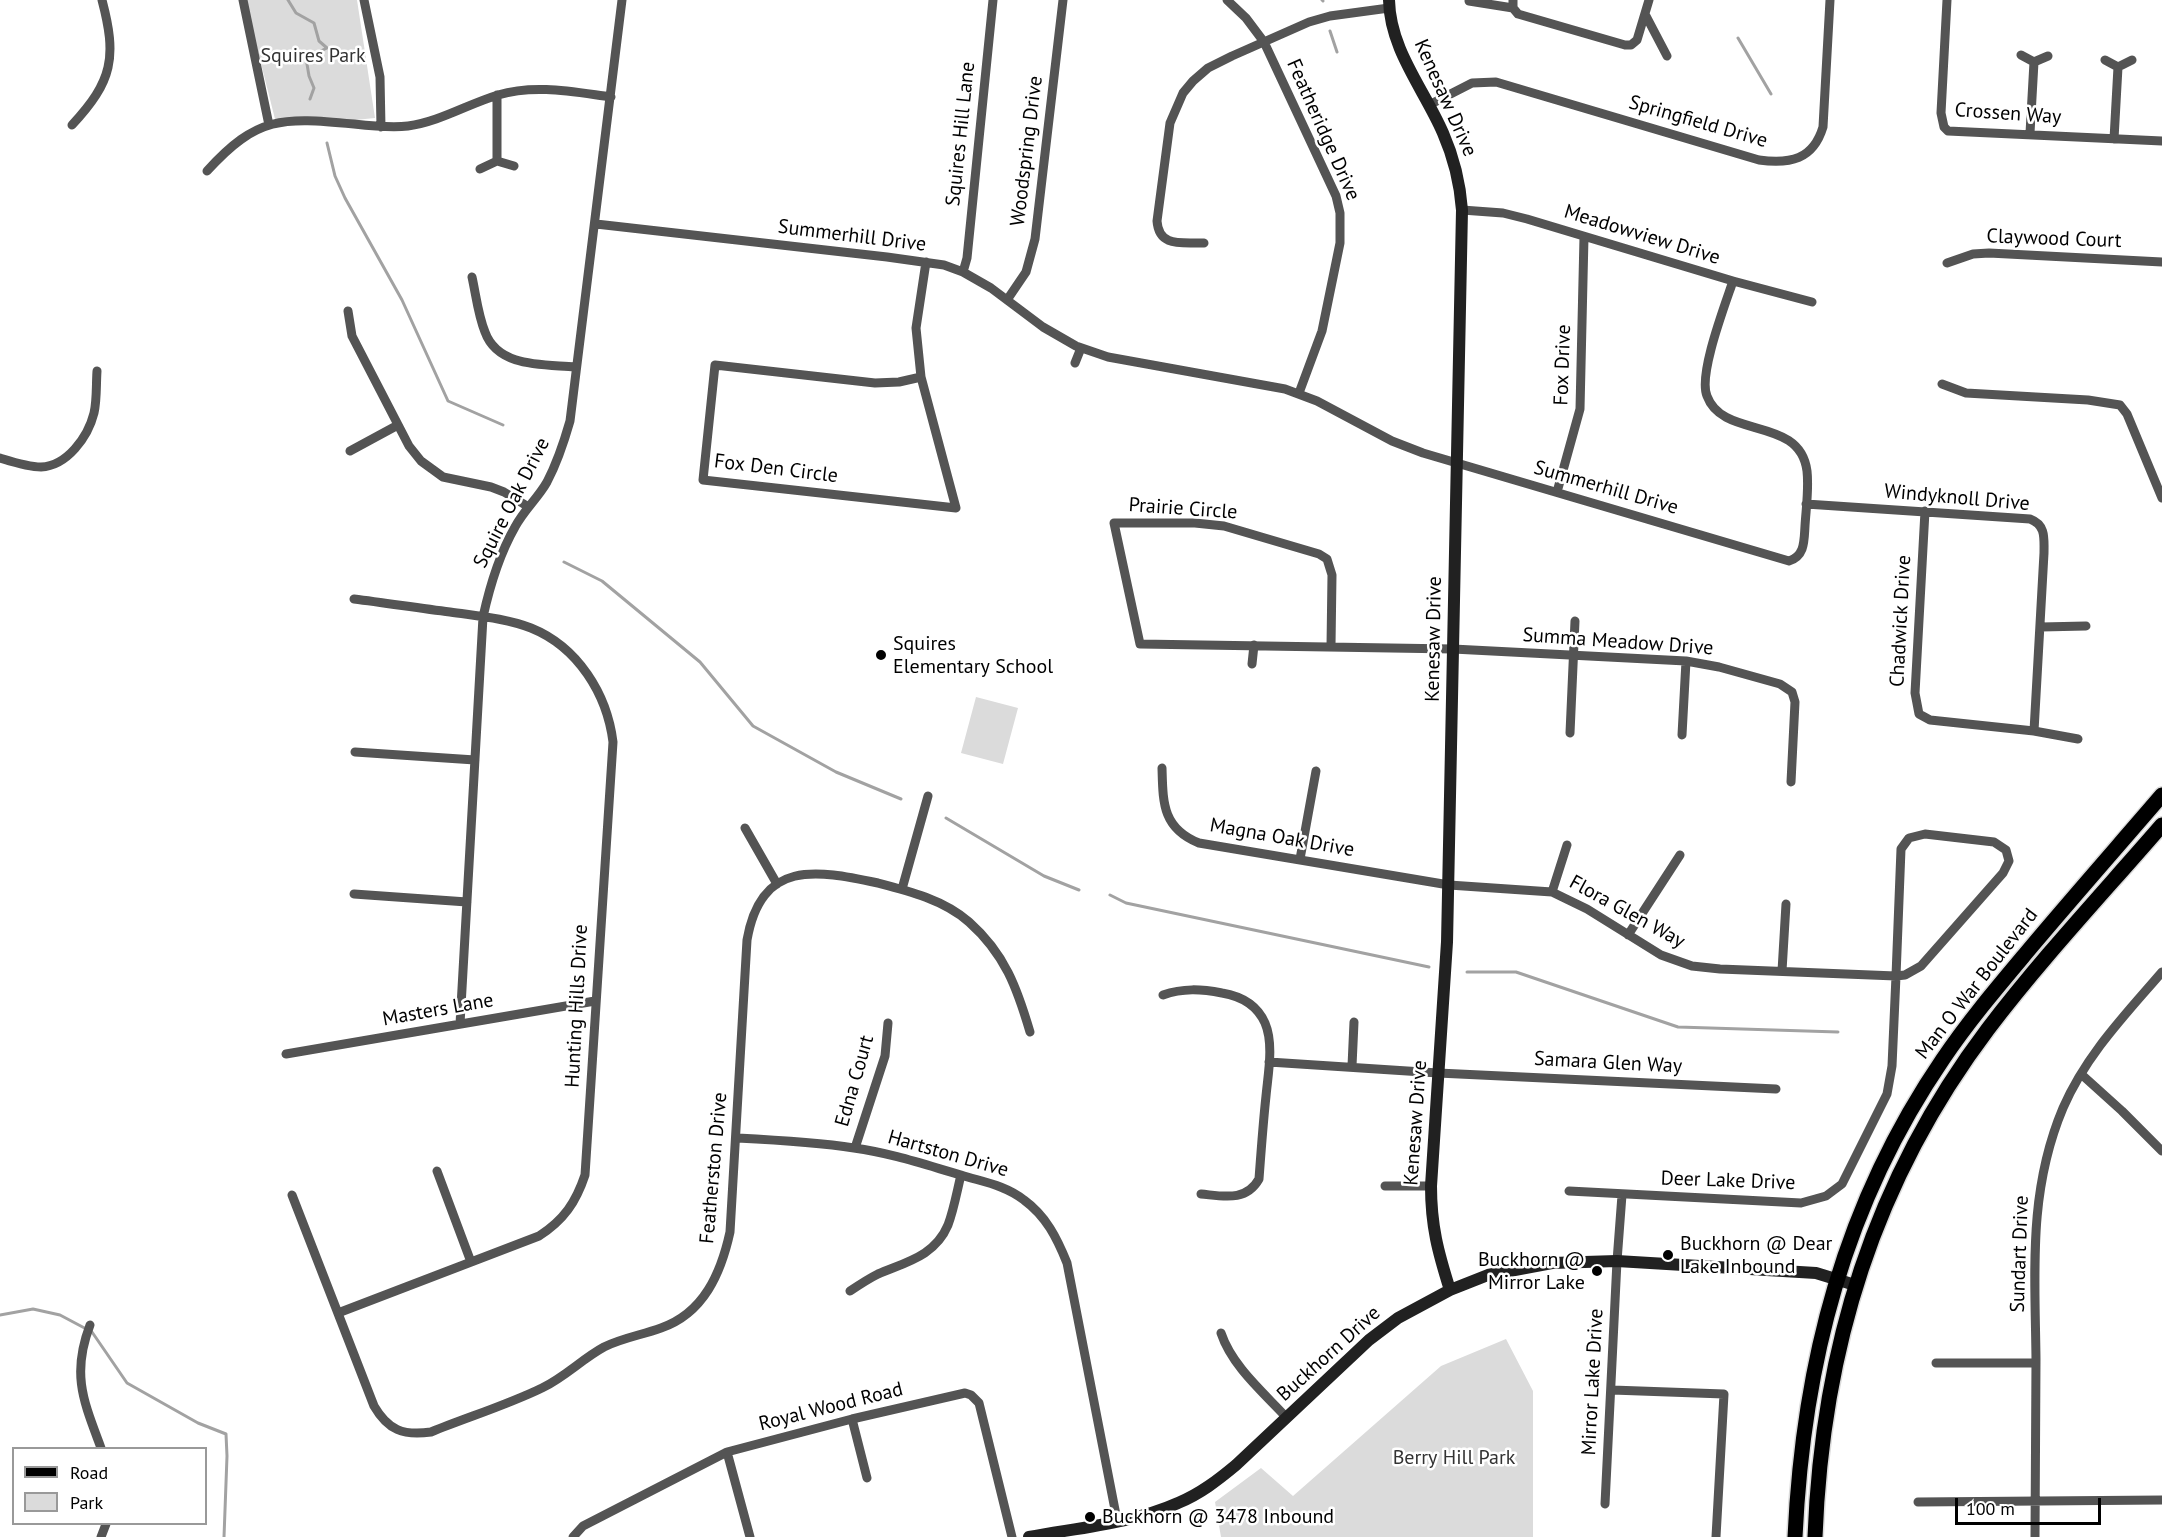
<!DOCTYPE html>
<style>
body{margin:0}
#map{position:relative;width:2162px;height:1537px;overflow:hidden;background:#fff;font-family:"PT Sans",sans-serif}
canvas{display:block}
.legend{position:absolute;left:12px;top:1447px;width:195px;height:78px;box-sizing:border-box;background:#fff;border:2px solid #999;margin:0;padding:8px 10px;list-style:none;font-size:18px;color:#000}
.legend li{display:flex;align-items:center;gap:12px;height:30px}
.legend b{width:30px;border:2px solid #999}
.scale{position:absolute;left:1955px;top:1498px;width:146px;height:27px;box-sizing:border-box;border:3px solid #000;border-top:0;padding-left:8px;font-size:18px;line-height:21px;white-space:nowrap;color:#000;-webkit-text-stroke:4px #fff;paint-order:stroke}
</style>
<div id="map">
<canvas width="2162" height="1537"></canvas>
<ul class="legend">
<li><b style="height:8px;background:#000"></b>Road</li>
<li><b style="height:16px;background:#dbdbdb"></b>Park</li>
</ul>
<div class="scale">100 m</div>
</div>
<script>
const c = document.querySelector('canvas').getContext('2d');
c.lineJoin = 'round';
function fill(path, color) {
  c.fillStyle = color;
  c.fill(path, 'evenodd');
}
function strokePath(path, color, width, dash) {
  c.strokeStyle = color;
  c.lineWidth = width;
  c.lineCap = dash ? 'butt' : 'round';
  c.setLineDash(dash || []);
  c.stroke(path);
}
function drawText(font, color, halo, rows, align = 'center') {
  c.font = font + ' "PT Sans",sans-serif';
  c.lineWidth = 5;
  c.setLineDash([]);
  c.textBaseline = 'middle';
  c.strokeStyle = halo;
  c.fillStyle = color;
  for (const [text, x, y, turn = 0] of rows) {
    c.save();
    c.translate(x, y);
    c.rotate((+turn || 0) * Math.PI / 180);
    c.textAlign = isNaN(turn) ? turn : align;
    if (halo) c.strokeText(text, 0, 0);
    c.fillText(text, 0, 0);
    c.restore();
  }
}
fill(new Path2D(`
 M245,0H357L375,118L335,122L276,123Z
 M976,697L1018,708L1003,764L961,753Z
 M1506,1339L1533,1391V1537H1221L1215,1502L1261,1468L1293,1496L1441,1366Z`), '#dbdbdb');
strokePath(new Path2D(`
 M288,0L296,13L314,23L319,41L327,48L306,58L309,76L314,88L310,99
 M1322,0L1323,1
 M1330,31L1337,52
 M1738,38L1771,94
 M327,143L335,176L345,198L402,300L448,401L503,425
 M564,562L602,581L700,662L753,726L836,772L901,799
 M946,818L1044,876L1079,890
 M1110,895L1126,903L1429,967
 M1467,972H1516L1678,1027L1838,1032
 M0,1315L33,1309L60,1315L92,1332L127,1383L198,1423L226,1434L227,1456L224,1537`), '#a2a2a2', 3);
const primary = new Path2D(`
 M1795,1537C1803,1364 1844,1204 1943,1059C1970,1019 2001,983 2032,946C2075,895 2119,845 2162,795
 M1815,1537C1822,1349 1874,1180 1988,1029C2042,958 2104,892 2162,825`);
strokePath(primary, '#dbdbdb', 18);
strokePath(new Path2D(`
 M243,0L269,125
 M364,0L380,77L381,127
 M1227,0L1246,18L1264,42L1336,196L1340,213V243L1322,331L1299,393
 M1513,0V8L1518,14L1625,45H1631L1637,40L1649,0
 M1947,0L1941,113L1944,127L1948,131L2162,141
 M1469,1L1513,8
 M1645,14L1667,56
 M2021,55L2034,62L2048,56
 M2105,60L2118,67L2132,60
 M497,95V161
 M1429,105L1472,83L1496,82L1759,160C1790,164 1813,160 1823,127L1830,0
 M72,125C113,81 117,57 102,0
 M2030,133L2034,62
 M2114,139L2118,67
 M480,169L497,161L514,166
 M207,171C257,116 282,117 354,124C372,126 390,128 408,126C439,122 468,104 498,95C535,84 573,92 611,97
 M1462,210L1503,213L1527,219L1733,281L1812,302
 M596,224L887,257L944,265L963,272L991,288L1043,327L1076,346L1108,357L1285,389L1317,401L1392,441L1423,453L1789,561C1805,556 1804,541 1805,526C1806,509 1809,489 1807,471C1800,415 1723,440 1707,396C1698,375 1725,305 1733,281
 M1204,243C1182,242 1159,248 1157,221L1170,123L1183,93L1193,81L1208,68L1232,56L1309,22L1330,16L1389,8
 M1947,263L1973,254L1989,253L2162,262
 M963,272L967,258L993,0
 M472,277C476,295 478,315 485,332C498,368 544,364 575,367
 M1007,300L1026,272L1035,239L1063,0
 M348,311L352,336L409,446L421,461L443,477L491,487L504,492L527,506
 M1075,363L1081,348
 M715,365L875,383L899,382L921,377L956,508L703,480Z
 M921,377L916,328L926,262
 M1942,384L1966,393L2088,400L2120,405L2127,414L2162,498
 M350,451L398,425
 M0,458C13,462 28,467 41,467C67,466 88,437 94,413C97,400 96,386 97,371
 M1557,492L1580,409L1584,237
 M1806,504L2030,519C2046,525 2044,538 2044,553L2034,731
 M1925,511L1915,693L1919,714L1930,720L2034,731L2078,739
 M2041,627L2086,626
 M1331,646L1332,575L1327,559L1319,554L1224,526L1195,523H1114L1140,644L1453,649L1686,661L1719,667L1780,684L1792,692L1795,702L1791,782
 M1252,664L1254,645
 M1570,733L1575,621
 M1682,735L1686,661
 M355,752L475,760
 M1162,768C1163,802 1162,828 1199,843L1449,885L1552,892L1587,909L1661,955L1692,966L1720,969L1896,976L1892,1066L1887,1094L1842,1184L1826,1196L1801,1203L1569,1191
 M745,828L777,884
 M1925,834L1994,842L2006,850L2009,861L2003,873L1921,966L1905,975L1896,976L1901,849L1909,838Z
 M1300,859L1316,771
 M902,889L928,796
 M1552,892L1567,845
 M354,894L467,902
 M1628,935L1680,855
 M1782,971L1786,904
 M1163,995C1183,988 1201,989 1222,993C1240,996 1257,1005 1265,1023C1274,1044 1268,1074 1266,1096C1263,1124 1261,1152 1259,1179C1246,1202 1223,1196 1201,1194
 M460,1024L483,617C490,585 499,555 515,527C524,510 538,498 547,482C557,463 564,442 570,421L622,0
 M286,1054L595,1001
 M1269,1062L1438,1073L1776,1089
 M1352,1066L1354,1022
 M2081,1074L2122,1111L2162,1151
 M736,1138C775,1140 815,1142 854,1148C891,1153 926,1165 961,1175C983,1182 1005,1185 1024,1200C1046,1216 1057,1238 1067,1263L1117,1520
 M855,1148L885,1056L888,1023
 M437,1171L471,1262
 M1385,1186H1431
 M292,1195L374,1406C388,1430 403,1436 431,1432C468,1417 507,1405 542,1388C565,1377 582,1359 604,1347C622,1338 642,1335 661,1328C704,1313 721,1273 730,1232L747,940C761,859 816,870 878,883C909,891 944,900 969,922C1005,954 1017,988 1030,1032
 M850,1291C859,1285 868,1279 878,1274C906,1262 935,1256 948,1225C954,1209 957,1191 961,1175
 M338,1313L539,1236C564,1220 576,1202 585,1175L613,742C607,694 578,647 531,628C505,618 477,616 450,612C418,608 386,603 354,599
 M90,1325C71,1375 84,1402 101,1448
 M1221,1333C1232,1366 1263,1392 1287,1418
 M1936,1363H2036
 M1612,1390L1724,1394L1716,1537
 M852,1419L867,1478
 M727,1452L750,1537
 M1918,1502L2162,1500
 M1605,1504L1617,1261L1622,1195
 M101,1537L106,1524
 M573,1537L583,1526L727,1452L852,1419L965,1393L971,1395L979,1403L1012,1537
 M2035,1537C2035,1478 2036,1418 2036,1359C2035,1271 2028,1191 2063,1108C2086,1055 2125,1015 2162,972`), '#545454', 9);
strokePath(new Path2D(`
 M1389,0C1390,50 1424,89 1443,133C1454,158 1460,183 1462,210L1447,942L1431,1186C1431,1226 1438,1252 1450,1290
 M1029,1537C1077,1528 1134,1523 1178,1503C1200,1494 1218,1480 1236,1465L1369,1340L1398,1318L1450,1290L1488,1275L1552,1263L1617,1261L1816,1273L1855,1285`), '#212121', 12);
strokePath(primary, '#000', 15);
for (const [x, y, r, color] of [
 [881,655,6,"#000"],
 [1668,1255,6,"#000"],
 [1597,1271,6,"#000"],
 [1090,1517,6,"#000"]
]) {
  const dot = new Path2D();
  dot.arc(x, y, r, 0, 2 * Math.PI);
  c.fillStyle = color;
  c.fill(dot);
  strokePath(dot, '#fff', 2);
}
drawText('20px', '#323232', '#fff', [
 ["Squires Park",313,56],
 ["Berry Hill Park",1454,1458]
]);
drawText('20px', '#000', '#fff', [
 ["Kenesaw Drive",1445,98,66],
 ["Crossen Way",2008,114,4],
 ["Springfield Drive",1698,122,16],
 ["Featheridge Drive",1323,130,66],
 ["Squires Hill Lane",961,134,-84],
 ["Woodspring Drive",1027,151,-83],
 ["Meadowview Drive",1642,235,17],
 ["Summerhill Drive",852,236,7],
 ["Claywood Court",2054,239,2],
 ["Fox Drive",1563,365,-88],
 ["Fox Den Circle",776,469,7],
 ["Summerhill Drive",1606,488,16],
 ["Windyknoll Drive",1957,498,5],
 ["Squire Oak Drive",512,503,-63],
 ["Prairie Circle",1183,509,4],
 ["Chadwick Drive",1901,621,-87],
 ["Kenesaw Drive",1434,639,-89],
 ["Summa Meadow Drive",1618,642,4],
 ["Magna Oak Drive",1282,838,10],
 ["Flora Glen Way",1627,912,29],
 ["Man O War Boulevard",1977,984,-52],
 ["Hunting Hills Drive",577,1006,-87],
 ["Masters Lane",438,1010,-10],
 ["Samara Glen Way",1608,1063,3],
 ["Edna Court",855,1081,-74],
 ["Kenesaw Drive",1416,1123,-86],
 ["Hartston Drive",948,1154,16],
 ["Featherston Drive",714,1168,-85],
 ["Deer Lake Drive",1728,1181,2],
 ["Sundart Drive",2020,1254,-88],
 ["Buckhorn Drive",1329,1354,-42],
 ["Mirror Lake Drive",1593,1382,-87],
 ["Royal Wood Road",831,1407,-14]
]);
drawText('20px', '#000', '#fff', [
 ["Squires",893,644],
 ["Elementary School",893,667],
 ["Buckhorn @ Dear",1680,1244],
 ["Lake Inbound",1680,1267],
 ["Buckhorn @",1585,1260,"right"],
 ["Mirror Lake",1585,1283,"right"],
 ["Buckhorn @ 3478 Inbound",1102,1517]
], 'left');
</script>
